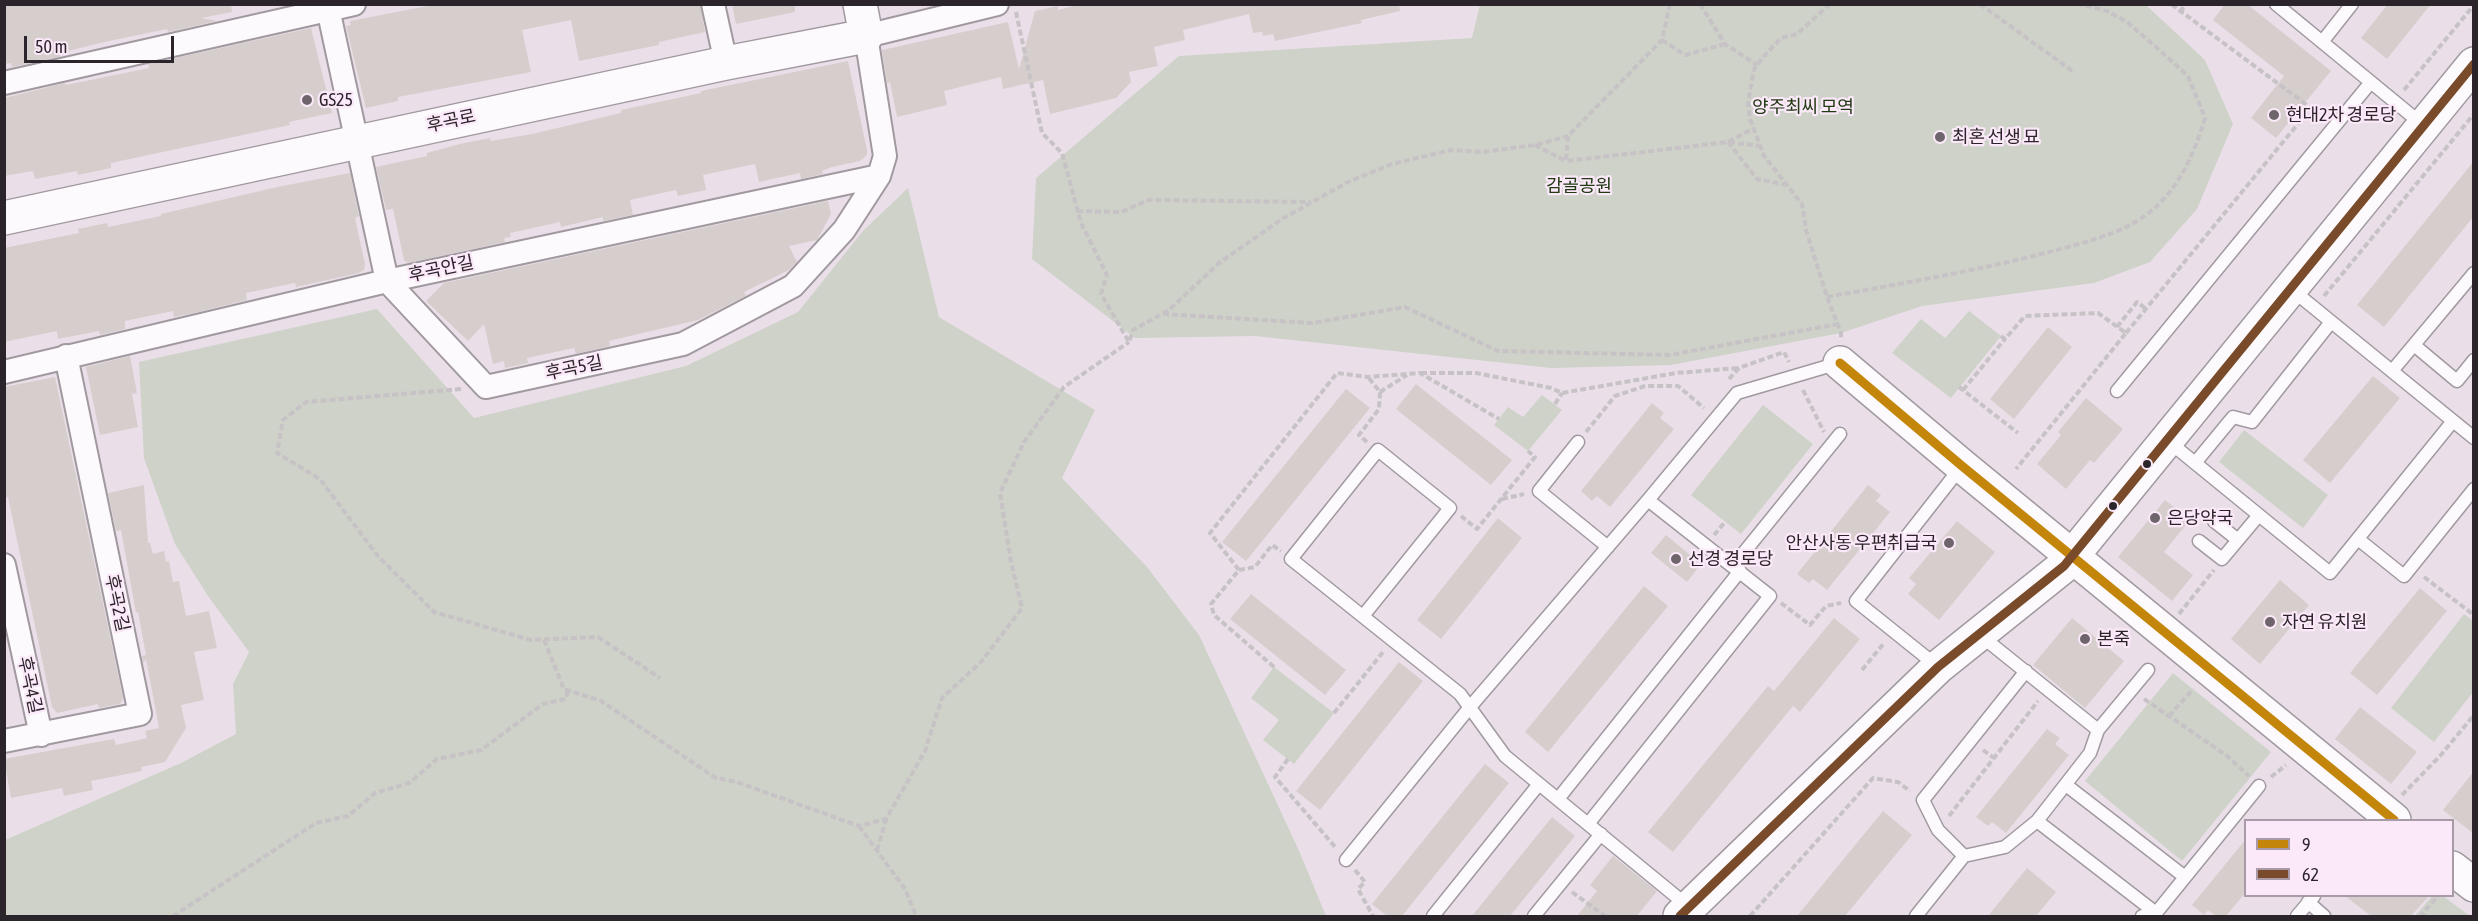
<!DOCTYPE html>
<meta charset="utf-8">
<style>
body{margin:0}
#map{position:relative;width:2478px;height:921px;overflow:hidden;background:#eadfe8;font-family:"Asap Condensed",sans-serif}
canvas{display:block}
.frame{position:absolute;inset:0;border:6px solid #2b242a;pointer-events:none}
.legend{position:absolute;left:2244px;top:819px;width:210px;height:78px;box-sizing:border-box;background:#fbe8f9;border:2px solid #a89aa6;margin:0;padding:8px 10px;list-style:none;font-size:18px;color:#2b242a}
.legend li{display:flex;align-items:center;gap:12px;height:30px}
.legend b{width:30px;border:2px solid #a89aa6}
.scale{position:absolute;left:24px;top:36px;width:150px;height:27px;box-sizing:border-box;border:3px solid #2b242a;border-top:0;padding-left:8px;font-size:18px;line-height:21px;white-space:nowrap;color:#2b242a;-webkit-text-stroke:4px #fbe8f9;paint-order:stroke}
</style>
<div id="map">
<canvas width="2478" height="921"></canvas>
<div class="frame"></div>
<ul class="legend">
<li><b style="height:8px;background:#c4860a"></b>9</li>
<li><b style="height:8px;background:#7a4b2a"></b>62</li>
</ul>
<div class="scale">50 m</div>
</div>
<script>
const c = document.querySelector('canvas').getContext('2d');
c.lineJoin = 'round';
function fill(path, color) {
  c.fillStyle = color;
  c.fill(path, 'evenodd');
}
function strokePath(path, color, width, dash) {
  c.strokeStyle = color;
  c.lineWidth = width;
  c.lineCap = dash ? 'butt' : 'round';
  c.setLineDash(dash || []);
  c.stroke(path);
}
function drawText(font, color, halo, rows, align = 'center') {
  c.font = font + ' "Asap Condensed","Noto Sans KR",sans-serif';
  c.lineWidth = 4.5;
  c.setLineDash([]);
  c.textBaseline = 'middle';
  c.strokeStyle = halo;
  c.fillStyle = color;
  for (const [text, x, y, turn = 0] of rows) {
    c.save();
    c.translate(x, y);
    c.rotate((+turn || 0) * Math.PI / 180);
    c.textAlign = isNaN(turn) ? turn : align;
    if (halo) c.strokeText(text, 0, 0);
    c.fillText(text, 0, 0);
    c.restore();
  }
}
fill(new Path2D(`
 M1480,5H2146L2205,60L2233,124L2197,209L2150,262L2094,283L1922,306L1841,333L1671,365L1551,368L1255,336L1135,338L1032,259L1036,178L1179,56L1472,38Z
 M908,188L939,317L1095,410L1062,478L1147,567L1199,635L1300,853L1326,916H5V840L181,763L236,734L233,684L249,652L208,596L175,544L144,458L139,362L377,309L474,418L686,366L798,312L863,231Z
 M1969,311L2001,336L1951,398L1892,353L1921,319L1945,338Z
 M1542,395L1562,410L1528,451L1494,425L1508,407L1523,417Z
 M1763,405L1813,444L1741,534L1691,495Z
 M2244,430L2328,495L2303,528L2219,462Z
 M2464,614L2473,621V692L2434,742L2391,708Z
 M1274,667L1334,713L1294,764L1263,740L1279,720L1251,698Z
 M2173,673L2271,752L2182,861L2085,781Z
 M2432,896H2443L2470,916H2415Z`), '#ced2c9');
fill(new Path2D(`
 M4,4H231L232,12L201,18L217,21L168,32L167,29L109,41L59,53L60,57L12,67L11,63L4,64Z
 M438,4H700L705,32L659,42V45L579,61L571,20L522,30L531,72L398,97V101L366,108L346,26L351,25L350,21Z
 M732,4H795V12L736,24Z
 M1081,4H1399L1400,11L1361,20L1362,23L1275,41L1273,34L1263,36L1262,32L1253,33L1249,14L1183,30L1185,40L1154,47L1158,66L1129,72L1131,82L1116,98L1050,114L1043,80L1003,89L1001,77L944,91L947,105L897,117L890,82L887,83L886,77L882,50L1008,22L1019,69L1035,11L1058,6V10Z
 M2225,4H2247L2331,71L2276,138L2251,118L2284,76L2213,20Z
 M2388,4H2431L2387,59L2361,38Z
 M311,28L332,113L289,122L290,125L111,163V168L78,175L77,171L35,179L33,171L4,176V98L65,83L66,85L149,68L148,64Z
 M848,61L867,150V155L860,161L832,167L822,171L823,174L801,179L800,173L759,182L755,164L703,175L706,190L678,196L676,190L630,200L633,215L603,221V217L561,227L560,222L510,233L511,237L504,238L505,242L408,263L404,260L393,209L386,210L376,167L427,156V153L460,144L490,138L491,141L532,134L621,113V110L701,93V91Z
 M2474,161V216L2384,327L2357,305Z
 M350,173L359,216L355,218L365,264L364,270L359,273L296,287L295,283L246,293L247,300L194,313L174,317L173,311L125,321V329L100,335L99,331L58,339L57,331L4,342V248L79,233L78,229L107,223L108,227L161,216V214L277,187Z
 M828,201L831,214L817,240L789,246L797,262L789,270L744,292L746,296L698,320L609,341L610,346L576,354L574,348L527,358L528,363L505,368L504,361L493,364L484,324L468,341L426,301L444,283Z
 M2048,327L2072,347L2014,419L1990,399Z
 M130,356L137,393L132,394L138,427L100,435L86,367Z
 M2373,376L2400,398L2330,483L2303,460Z
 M55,377L123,698L120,704L99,708L98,704L57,713L52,707L8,497L4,498V387Z
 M1416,384L1512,460L1491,485L1396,409Z
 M1346,389L1370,408L1246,561L1222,542Z
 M2086,398L2123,429L2094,463L2090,460L2066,489L2037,464L2061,435L2058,432Z
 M1652,403L1664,413L1660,418L1674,429L1610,507L1597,496L1592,501L1581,491Z
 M144,485L148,543H150L153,554L164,551L166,562L169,561L173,582L179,581L186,616L209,611L217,648L194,652L204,700L181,705L186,728L165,762L141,767L142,771L91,781L93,790L64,796L62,788L11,798L4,759L114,739L116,745L147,738L145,731L159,728L146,659L143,663L142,656L146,655L138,612L136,613L121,530L116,531L108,493Z
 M1868,485L1881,495L1876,501L1890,512L1827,590L1813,579L1809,583L1797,574Z
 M2165,500L2190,520L2164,552L2193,575L2172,601L2118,557Z
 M1498,518L1522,538L1441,639L1417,620Z
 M1957,521L1995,552L1939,620L1908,594L1916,584L1909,578Z
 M1666,535L1701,564L1687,582L1651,553Z
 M2280,580L2309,605L2260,664L2231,639Z
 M1644,586L1668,606L1548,752L1525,732Z
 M2420,588L2447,611L2377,695L2350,673Z
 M1251,594L1346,670L1325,695L1230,619Z
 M1834,618L1860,639L1800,712L1793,706L1673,852L1648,832L1768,686L1774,691Z
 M2072,618L2124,661L2085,708L2033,665Z
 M1399,662L1423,681L1320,810L1296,791Z
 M2360,707L2417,752L2391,784L2335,739Z
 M2047,729L2060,738L2055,744L2069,755L2006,833L1992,822L1988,826L1976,817Z
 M1485,764L1509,783L1402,916H1387L1372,904Z
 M2474,771V834L2443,810Z
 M1883,811L1912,835L1845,916H1797Z
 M1552,817L1575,836L1510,916H1472Z
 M2246,839V892L2226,916H2216L2208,910L2204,915L2192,905Z
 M1613,856L1657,891L1637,916H1577L1597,891L1590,885Z
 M2027,868L2056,892L2036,916H1988Z
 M2345,896H2429L2411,916H2371Z`), '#d6cecd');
const lane = new Path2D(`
 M2276,4L2423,125
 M2322,42L2352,4
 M2291,289L2474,438
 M2414,345L2457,381L2474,360
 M2392,371L2474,273
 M2117,391L2371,82
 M2168,441L2330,573L2453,421
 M1578,442L1539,491L1608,547
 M2195,463L2233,417L2252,422L2331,322
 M2214,521L2238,540
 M2358,539L2404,576L2474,489
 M2199,541L2222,559L2259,515
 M1733,566L1840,434
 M1363,616L1450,508L1378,450L1291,559L1460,694L1505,756L1689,907
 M1980,635L2098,730
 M1937,666L1856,601L1961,467
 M2066,785L2185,877
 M1558,799L1740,571
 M2037,821L2156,913
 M1588,824L1770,596L1648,500
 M1964,856L1938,830L1923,800L2026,671
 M1346,860L1470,707L1648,500L1737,393L1839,363
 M2308,902L2324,916
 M1433,916L1539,784
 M1534,916L1601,834
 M1916,916L1964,856L2005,847L2037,821L2090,753L2098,730L2148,670
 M2142,916L2156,913L2259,786
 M2297,916L2314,896`);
const street = new Path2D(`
 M327,4L387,281L486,387L683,344L793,286L844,230L879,176L885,156L866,36L997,4
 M713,4L726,63
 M4,83L354,4
 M4,372L387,281L879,176
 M4,565L41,735
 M4,741L140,714L66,356`);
const secondary = new Path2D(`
 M4,218L726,63L866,36L860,4
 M1840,363L1962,466L2394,820
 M2452,868L2474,885
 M1680,916L1938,667L2064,566L2474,64`);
strokePath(lane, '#a199a0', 15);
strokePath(street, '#a199a0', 26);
strokePath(secondary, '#a199a0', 36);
strokePath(new Path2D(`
 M1670,4L1662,40L1568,136L1566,161L1728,142L1754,128
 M1700,4L1725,44L1757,65
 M1830,4L1797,34L1781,38L1765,55L1754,69L1748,103L1750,119L1764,156L1802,204L1806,230L1827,297L1841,333V339
 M1980,4L2075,73
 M1016,12L1042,133L1062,153L1081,223L1107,275L1101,294L1129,342L1133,330L1169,310L1219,263L1282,219L1348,182L1392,164L1451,150L1483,152L1535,145L1568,136
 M2180,12L2186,4
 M1662,40L1685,55L1725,44
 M2404,90L2474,5
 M1728,142L1757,179L1787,185
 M1729,142L1760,146
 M1535,145L1566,161
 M1077,211L1121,212L1149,200L1311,202
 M2324,296L2474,114
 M1827,297C1899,284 1970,272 2041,254C2082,243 2130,234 2161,202C2184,178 2196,148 2205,118L2188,76L2155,46L2127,22L2107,11L2079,4
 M1163,314L1312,323L1405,307L1498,351L1670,355L1838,324
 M2117,327L2137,302L2146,309
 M2126,333L2311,108L2171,4
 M2001,336L2005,339L2025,316L2098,313L2126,333L2016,469
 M1421,373H1476L1551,388L1562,393L1676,373L1739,368
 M1729,379L1739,368L1784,352L1789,362
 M1959,387L2018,433
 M461,389L306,402L283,420L277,453L320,479L377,555L434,612L531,640L598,637L660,678
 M1803,390L1824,432
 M1963,390L2005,339
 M1380,392L1407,375
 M1555,404L1562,393
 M1586,432L1615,396L1645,386H1678L1704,408
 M1367,442L1359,435L1379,409L1380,392L1368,377
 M1502,499L1524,494
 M1461,516L1477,529L1535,457L1528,451
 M1714,535L1725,522
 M1239,570L1255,567L1272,545L1281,551
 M2424,577L2474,615
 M1781,603L1810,625L1826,606L1841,603
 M2179,614L2214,570
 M544,640L564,689L601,701L716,778L737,782L859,826L886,819L925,751L942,698L981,662L1022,608L1011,562L1000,493L1024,442L1064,387L1129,342
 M1274,667L1214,615L1211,604L1239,570L1210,533L1337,373L1368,377L1420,373L1499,419
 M1862,670L1884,643
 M2144,699L2226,755L2249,776
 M1334,713L1383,652
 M2169,716L2193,689
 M1983,750L1994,758
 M1288,759L1275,777L1336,848
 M2271,777L2286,765
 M2402,795L2440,756L2474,715
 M1949,816L2038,701
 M859,826L905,889L916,916
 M877,850L886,820
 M1355,870L1365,882L1358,889L1373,916
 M1572,892L1605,916
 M173,916L316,823L348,816L375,793L409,783L437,759L481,750L543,704L566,699L568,690
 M1750,916L1873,778L1898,782L1910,791
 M2425,916L2422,914L2438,896`), '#c6c2c5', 4, [6, 3]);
strokePath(lane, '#fcfafc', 12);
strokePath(street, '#fcfafc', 22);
strokePath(secondary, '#fcfafc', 33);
strokePath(new Path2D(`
 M1840,363L1962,466L2394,820`), '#c4860a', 9);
strokePath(new Path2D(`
 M1680,916L1938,667L2064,566L2474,64`), '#7a4b2a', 9);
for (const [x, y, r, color] of [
 [307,100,6,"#6e656c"],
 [2274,115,6,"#6e656c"],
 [1940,137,6,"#6e656c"],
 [2147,464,5,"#2b242a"],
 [2113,506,5,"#2b242a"],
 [2155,518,6,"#6e656c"],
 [1949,543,6,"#6e656c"],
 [1676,559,6,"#6e656c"],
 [2270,622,6,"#6e656c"],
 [2085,639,6,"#6e656c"]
]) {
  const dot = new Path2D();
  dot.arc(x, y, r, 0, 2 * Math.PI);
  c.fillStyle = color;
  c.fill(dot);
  strokePath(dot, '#fbe8f9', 2);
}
drawText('18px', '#2b242a', '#fbe8f9', [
 ["GS25",319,100],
 ["현대2차 경로당",2286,115],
 ["최혼 선생 묘",1952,137],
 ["은당약국",2167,518],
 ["안산사동 우편취급국",1937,543,"right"],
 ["선경 경로당",1688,559],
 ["자연 유치원",2282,622],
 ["본죽",2097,639]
], 'left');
drawText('18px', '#203a12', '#fbe8f9', [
 ["양주최씨 모역",1803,107],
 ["감골공원",1579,186]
]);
drawText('18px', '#2b242a', '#fbe8f9', [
 ["후곡로",451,121,-12],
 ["후곡안길",441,269,-12],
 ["후곡5길",574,368,-12],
 ["후곡2길",117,603,78],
 ["후곡4길",30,685,78]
]);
</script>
